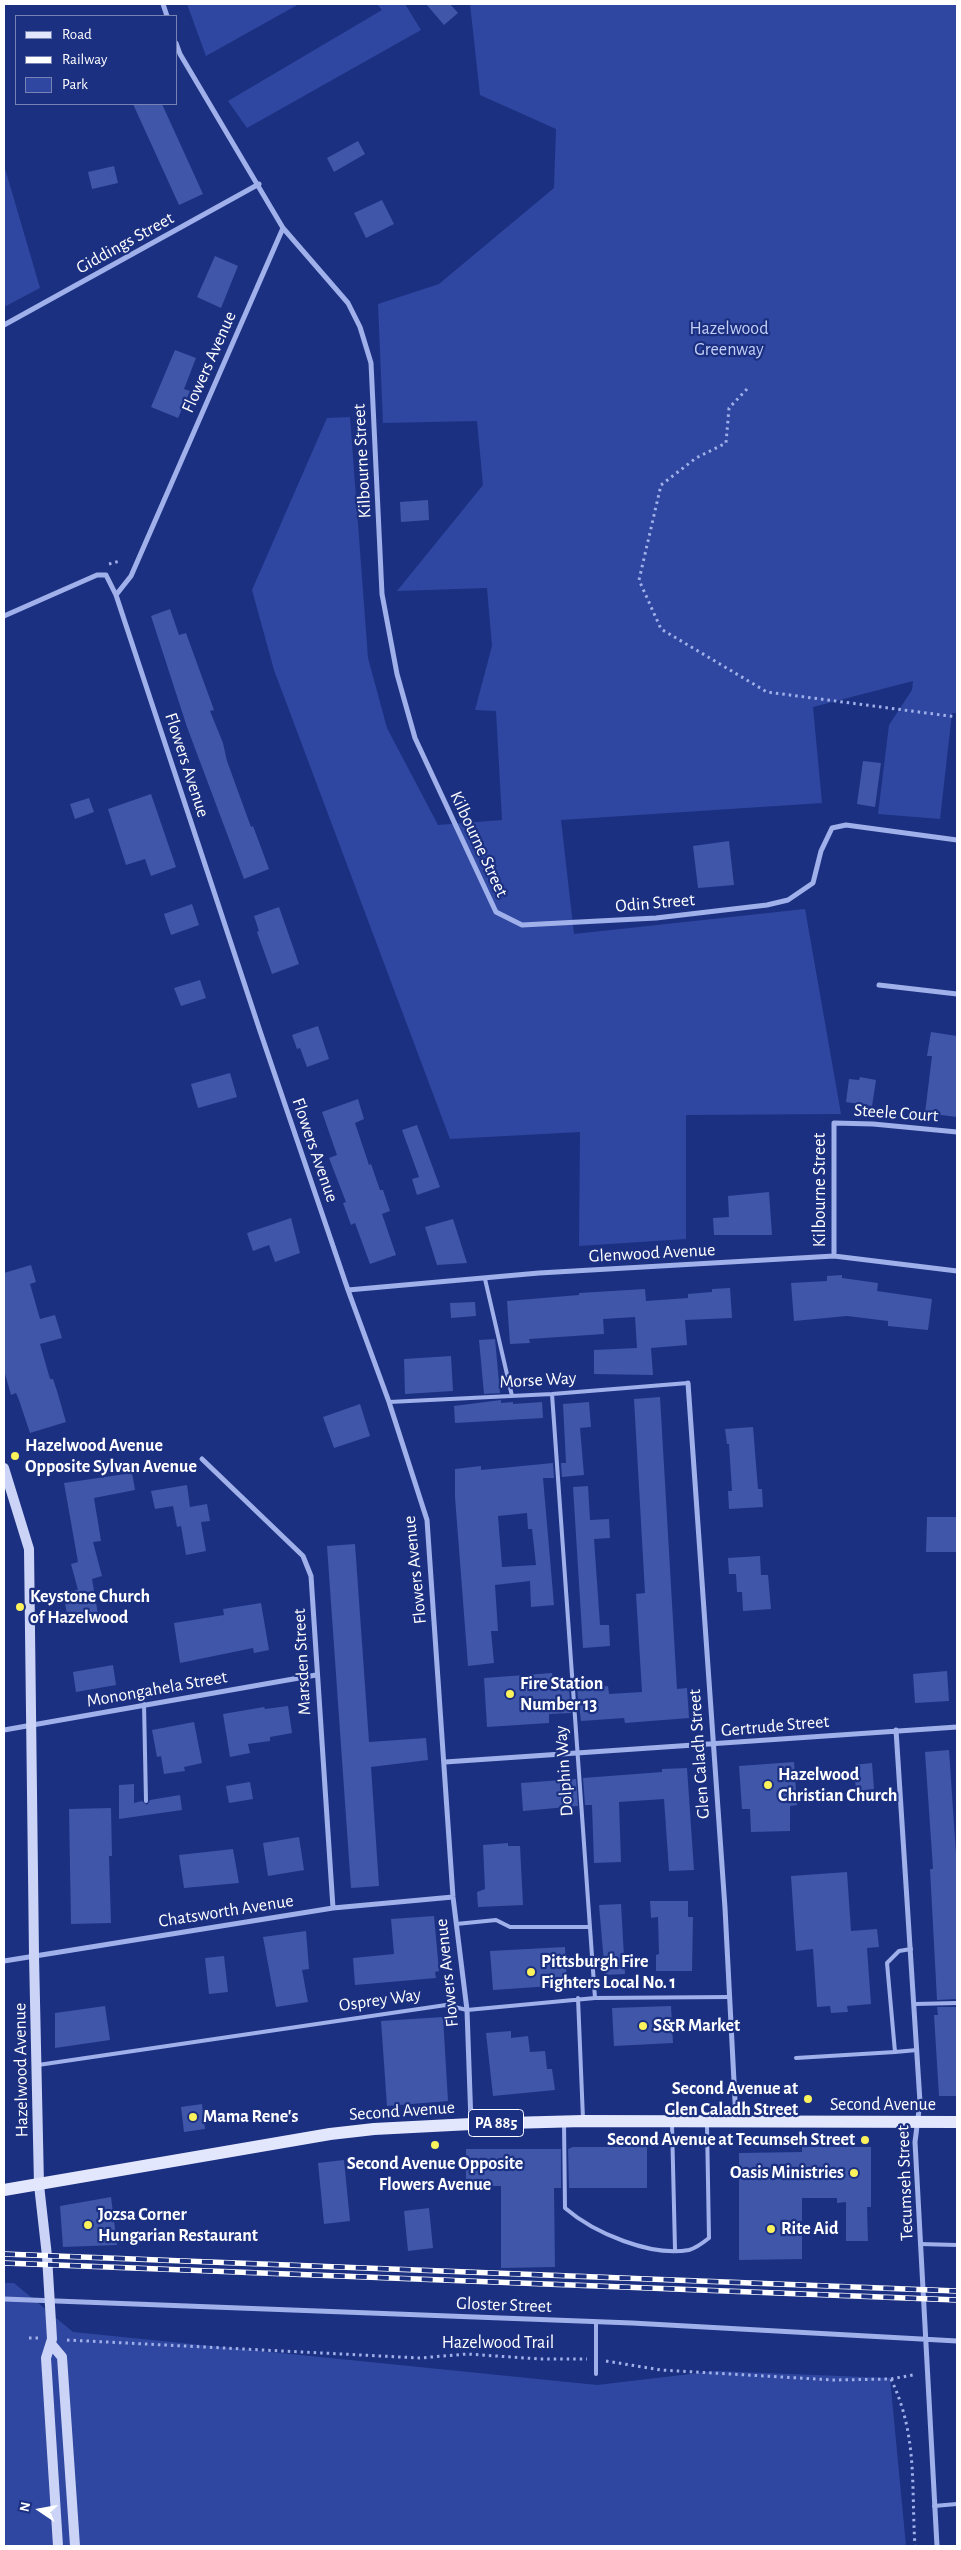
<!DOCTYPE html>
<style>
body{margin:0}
#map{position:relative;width:961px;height:2550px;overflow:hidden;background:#1c3081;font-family:"Alegreya Sans",sans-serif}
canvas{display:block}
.frame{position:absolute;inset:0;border:5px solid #fff;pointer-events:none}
.legend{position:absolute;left:15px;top:15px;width:162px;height:90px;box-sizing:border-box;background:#1c3081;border:1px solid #7783b3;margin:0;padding:6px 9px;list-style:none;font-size:15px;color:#fff}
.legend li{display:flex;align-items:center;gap:10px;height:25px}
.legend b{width:25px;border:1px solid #7783b3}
.north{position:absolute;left:15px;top:2485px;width:50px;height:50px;-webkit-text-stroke:4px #1c3081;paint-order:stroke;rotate:282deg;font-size:14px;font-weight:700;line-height:20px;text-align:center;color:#fff}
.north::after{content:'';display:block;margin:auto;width:18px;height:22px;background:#fff;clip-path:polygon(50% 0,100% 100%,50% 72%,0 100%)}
</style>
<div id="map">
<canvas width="961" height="2550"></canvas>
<div class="frame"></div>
<ul class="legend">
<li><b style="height:6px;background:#e3e7fe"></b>Road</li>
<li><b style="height:6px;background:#fff"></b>Railway</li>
<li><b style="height:14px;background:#2f47a0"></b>Park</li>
</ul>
<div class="north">N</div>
</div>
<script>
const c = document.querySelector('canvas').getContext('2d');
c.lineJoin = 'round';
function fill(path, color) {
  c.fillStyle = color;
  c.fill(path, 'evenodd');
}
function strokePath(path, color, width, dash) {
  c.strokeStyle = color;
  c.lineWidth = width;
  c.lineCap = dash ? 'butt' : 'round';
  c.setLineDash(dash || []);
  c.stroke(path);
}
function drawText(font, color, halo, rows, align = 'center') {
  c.font = font + ' "Alegreya Sans",sans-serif';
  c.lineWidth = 4.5;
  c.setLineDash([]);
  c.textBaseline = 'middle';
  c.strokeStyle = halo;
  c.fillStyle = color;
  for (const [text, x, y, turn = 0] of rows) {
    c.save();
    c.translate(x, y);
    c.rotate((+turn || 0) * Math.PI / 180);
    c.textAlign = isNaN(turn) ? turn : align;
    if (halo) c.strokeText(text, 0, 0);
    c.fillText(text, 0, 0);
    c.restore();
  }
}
fill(new Path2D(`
 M187,4H299L206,56Z
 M377,4H405L421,30L247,128L228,101L382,10Z
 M470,4H957V713H952L940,819L878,814L889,725L912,690L913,681L813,707L822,803L561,820L574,934L805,909L841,1114L686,1115V1239L579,1246L580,1132L450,1139L274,670L252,590L327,418L350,417L368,658L387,728L438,825L502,820L496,711L475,710L492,646L487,588L397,591L483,485L477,421L383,423L378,304L439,284L554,188L556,129L480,95Z
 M4,165L40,288L4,307Z
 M4,2283H14L73,2332L597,2385L716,2371L890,2378L906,2546H4Z`), '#2f47a0');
fill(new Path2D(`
 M426,4H450L458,13L444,25Z
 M133,104H162L203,194L179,205Z
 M358,141L365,154L334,172L327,158Z
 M114,166L118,183L92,189L88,172Z
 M382,200L394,224L366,238L354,213Z
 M215,256L238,266L221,308L197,297Z
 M175,350L196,358L184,389L190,391L178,418L151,407Z
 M428,500L429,520L401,522L400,502Z
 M170,609L179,635L186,633L214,710L210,711L223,743L227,761L251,827L253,826L269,869L244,879L187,727L151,616Z
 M863,761L881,763L875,807L857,804Z
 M151,794L176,867L151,876L145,859L126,865L108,809Z
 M89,798L94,812L75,819L70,804Z
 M729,841L734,885L698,888L693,846Z
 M192,904L199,925L171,935L164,914Z
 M279,907L299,964L272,974L257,932L259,931L254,916Z
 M200,980L206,998L181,1006L174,988Z
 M318,1026L329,1059L307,1067L300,1048L297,1049L292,1035Z
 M931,1032L957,1036V1117L925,1113L932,1056H927Z
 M230,1073L237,1097L198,1108L191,1084Z
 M860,1077L876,1080L872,1106L846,1102L849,1079L859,1080Z
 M358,1099L364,1119L355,1123L369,1165L371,1164L380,1190H383L390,1211L382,1214L396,1255L370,1264L355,1223L351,1225L343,1203L346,1202L329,1158L337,1155L322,1112Z
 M417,1125L440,1187L417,1195L412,1179L419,1177L402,1130Z
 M769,1192L772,1235H714L713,1218L729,1217L728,1196Z
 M291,1218L300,1253L275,1262L269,1245L253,1251L247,1233Z
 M453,1219L467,1263L437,1265L425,1227Z
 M31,1265L36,1282L30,1284L40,1319L55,1315L62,1338L40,1344L50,1379H53L57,1391L66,1422L30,1433L19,1400L16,1393L11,1395L4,1370V1273Z
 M842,1275V1278L878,1283L877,1291L932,1299L928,1330L888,1326V1321L847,1316L794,1321L791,1283L827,1281V1276Z
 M730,1288L732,1318L685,1320L687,1345L651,1348L653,1375L594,1374V1350L637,1348L635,1317L603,1319L604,1334L529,1339L530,1343L510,1344L507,1301L579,1295V1293L645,1289L646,1301L688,1298V1294L712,1292V1289Z
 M475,1302L476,1316L451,1318L450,1303Z
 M495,1339L500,1393L484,1394L479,1340Z
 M451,1356L453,1391L405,1394L404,1359Z
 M660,1397L677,1689L687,1688L689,1718L625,1723L624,1718L581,1721L577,1689L608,1686L609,1694L642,1692L636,1594L645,1593L634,1399Z
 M501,1400V1403L513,1402V1404L542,1402L543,1418L455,1423L454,1406Z
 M589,1402L591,1427L580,1428L584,1475L562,1477L561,1463H566L563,1404Z
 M360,1404L370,1436L334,1448L323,1417Z
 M753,1427L758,1489H762L763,1507L729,1509L728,1491H732L729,1444H727L725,1429Z
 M553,1463L554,1478H543L554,1605L531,1607L530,1581L495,1585L498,1631H491L494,1663L468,1666L455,1497V1469L481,1466V1470ZM527,1513L528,1529H532L536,1565L502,1567L498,1516Z
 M132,1473L135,1490L94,1498L101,1541L93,1542L102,1576L92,1579L98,1614L68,1619L63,1593L78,1590L71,1564L78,1562L64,1483Z
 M187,1485L190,1507L207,1504L210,1521L201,1522L206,1551L186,1555L181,1526L177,1527L173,1506L155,1509L151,1491Z
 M588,1486L590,1520L609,1519L610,1538L594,1539L600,1625H609L610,1646L583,1648L573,1487Z
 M927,1517H957V1552H926Z
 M355,1544L369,1742L426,1738L428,1760L371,1767L379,1886L351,1888L327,1546Z
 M760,1556L761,1575H768L771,1609L743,1611L742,1592H737L736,1574H729L728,1558Z
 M261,1603L269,1650L254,1653L253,1648L180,1663L174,1623L224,1615L223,1609Z
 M113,1665L116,1685L76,1692L73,1672Z
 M947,1671L949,1701L915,1703L913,1674Z
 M552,1673L554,1690L569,1689L571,1713L549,1714V1723L487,1727L484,1678Z
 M288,1706L292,1733L270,1737V1741L248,1744L250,1753L230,1757L223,1714L264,1707L265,1709Z
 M194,1722L202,1763L184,1767L185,1771L164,1774L161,1756L157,1757L152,1730Z
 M949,1750L957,1869V1999L937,2000L930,1869H933L925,1752Z
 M794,1762L797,1805L790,1806V1831L751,1832L750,1809H742L739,1766Z
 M872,1763L874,1789L856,1791L854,1765Z
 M687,1768L694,1870L669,1871L664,1799L619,1802L621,1862L594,1863L592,1805H585L583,1778L662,1772V1769Z
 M576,1779L578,1806L523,1811L521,1783Z
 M250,1782L253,1799L229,1803L226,1786Z
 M134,1784V1803L142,1801L147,1805L150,1800L180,1795L182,1810L119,1819V1785Z
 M111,1808L112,1856H109L111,1923L71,1924L69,1809Z
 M299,1837L304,1870L268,1876L263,1843Z
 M508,1843V1846H520L523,1905L478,1907L477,1892L485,1889L483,1845Z
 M233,1849L239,1883L184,1888L179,1855Z
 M847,1872L851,1931L877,1929L879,1947L867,1948L871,2004L847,2006L848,2012L831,2013L830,2006L817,2007L813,1949L796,1951L791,1876Z
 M650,1901H688V1917H693L692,1971H656V1955L659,1954L658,1917L651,1918Z
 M621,1904L625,1974L605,1975L599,1905Z
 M434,1916L439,1971L435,1972L436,1978L355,1985L353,1958L394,1954L391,1919Z
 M306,1931L309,1969L302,1970L308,2002L276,2007L263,1937Z
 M565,1947L567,1985L493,1990L490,1951Z
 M224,1956L228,1992L209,1994L205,1958Z
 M105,2006L110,2040L55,2048V2013Z
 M671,2006L673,2043L614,2046L612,2008Z
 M937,2007H957V2096H939L934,2015H938Z
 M443,2017L448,2101L387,2106L381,2021Z
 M511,2031V2038L528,2036L530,2052L545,2051L547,2069H552L555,2090L493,2096L486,2033Z
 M202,2104L205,2129L184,2132L181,2107Z
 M573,2147H647V2188H569L568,2149Z
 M802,2147H871V2207H867L868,2241H846V2202L837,2203V2198H802V2259L739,2260V2153L802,2152Z
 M466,2149H561V2188H554L555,2267L501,2268V2186H466Z
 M344,2160L350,2221L324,2224L318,2163Z
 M111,2197L117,2245L63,2247L60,2206Z
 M429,2208L433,2248L408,2251L404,2211Z`), '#3f56a9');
strokePath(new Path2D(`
 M747,389L729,408L726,443L696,458L661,485L639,580L661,629L767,692L957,717
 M109,564L120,561
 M29,2338H38
 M67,2340L420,2358L467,2354L540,2359H587
 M606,2361L661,2370L833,2380L891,2379L913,2375
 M891,2379C918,2436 911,2485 915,2546`), '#a0b0ea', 3, [2.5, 4]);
strokePath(new Path2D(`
 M485,1279L512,1396
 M552,1394L595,1998
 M389,1402L552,1394L688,1383
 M144,1704L146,1801
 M456,1924L496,1920L510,1927H589
 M578,1998L583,2119
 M915,2004L957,2003
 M895,2052L917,2050
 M796,2058L895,2052L887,1963L899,1951L911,1949
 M38,2065L446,2005L467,2010L595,1998L730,1997
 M564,2123L565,2208C594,2233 651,2257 689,2250C696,2248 704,2242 709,2238L707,2125
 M672,2124L675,2249
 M920,2244L957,2245
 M596,2322V2374
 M934,2506L957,2504`), '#a0b0ea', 4);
strokePath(new Path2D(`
 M163,4L167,16
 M176,43L180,54L283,228L348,303L360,327L371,363L382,594L397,674L415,738L496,912L522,925L656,918L767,905L788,900L813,883L821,851L832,828L846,825L957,840
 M283,228L131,576L116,595L260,1031L348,1290L389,1402L427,1520L453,1897L467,2010L471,2123
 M4,325L259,184
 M4,616L97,575H106L116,595
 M879,985L957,994
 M834,1256V1123L873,1124L957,1132
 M348,1290L539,1273L834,1256L957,1271
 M688,1383L725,1908L736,2120
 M202,1459L303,1556L311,1576L333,1908
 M4,1730L316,1675
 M896,1730L920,2102L915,2142L937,2546
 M445,1762L957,1727
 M4,1961L333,1908L453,1897
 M4,2299L632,2323L957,2341`), '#a0b0ea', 5);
strokePath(new Path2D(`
 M4,1468L29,1549L34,1955L39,2185L47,2256L52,2339L46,2358L58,2546
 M52,2345L62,2357L75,2546`), '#cbd4f7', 10);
strokePath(new Path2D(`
 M4,2190L330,2134L374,2129L471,2124L583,2121L957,2122`), '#e3e7fe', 12);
const rail = new Path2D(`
 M4,2254L957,2291
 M4,2263L957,2300`);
strokePath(rail, '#fff', 5.5);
strokePath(rail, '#1c3081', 4, [11]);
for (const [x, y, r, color] of [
 [15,1456,5,"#fbf25c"],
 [20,1607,5,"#fbf25c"],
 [510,1694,5,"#fbf25c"],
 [768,1785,5,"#fbf25c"],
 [531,1972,5,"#fbf25c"],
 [643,2026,5,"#fbf25c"],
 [808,2099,5,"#fbf25c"],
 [193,2117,5,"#fbf25c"],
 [865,2140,5,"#fbf25c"],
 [435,2145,5,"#fbf25c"],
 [854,2173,5,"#fbf25c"],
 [88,2225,5,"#fbf25c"],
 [771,2229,5,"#fbf25c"]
]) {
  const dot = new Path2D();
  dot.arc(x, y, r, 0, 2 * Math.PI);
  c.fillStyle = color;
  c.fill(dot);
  strokePath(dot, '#1c3081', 2);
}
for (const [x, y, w] of [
 [496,2123,55]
]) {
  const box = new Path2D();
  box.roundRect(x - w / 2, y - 13.5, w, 27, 4);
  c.fillStyle = '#1c3081';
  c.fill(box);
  strokePath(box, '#fff', 1);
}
drawText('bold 16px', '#fff', null, [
 ["PA 885",496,2123]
]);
drawText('18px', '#fff', '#1c3081', [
 ["Giddings Street",125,243,-29],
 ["Flowers Avenue",209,362,-66],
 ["Kilbourne Street",362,461,-93],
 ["Flowers Avenue",187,765,72],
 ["Kilbourne Street",479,844,65],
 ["Odin Street",655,903,-5],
 ["Steele Court",896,1113,4],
 ["Flowers Avenue",315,1150,71],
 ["Kilbourne Street",820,1190,-90],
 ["Glenwood Avenue",652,1253,-3],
 ["Morse Way",538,1380,-3],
 ["Flowers Avenue",415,1570,-96],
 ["Marsden Street",302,1662,-93],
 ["Monongahela Street",157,1689,-10],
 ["Gertrude Street",775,1726,-5],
 ["Glen Caladh Street",699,1754,-94],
 ["Dolphin Way",564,1771,-94],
 ["Chatsworth Avenue",226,1911,-9],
 ["Flowers Avenue",447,1973,-96],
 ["Osprey Way",380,2000,-8],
 ["Hazelwood Avenue",21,2070,-91],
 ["Second Avenue",883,2105],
 ["Second Avenue",402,2111,-4],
 ["Tecumseh Street",905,2183,-92],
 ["Gloster Street",504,2305,2],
 ["Hazelwood Trail",498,2343]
]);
drawText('18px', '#c4cff7', '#1c3081', [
 ["Hazelwood",729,329],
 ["Greenway",729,350]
]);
drawText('bold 18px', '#fff', '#1c3081', [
 ["Hazelwood Avenue",25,1446],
 ["Opposite Sylvan Avenue",25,1467],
 ["Keystone Church",30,1597],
 ["of Hazelwood",30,1618],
 ["Fire Station",520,1684],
 ["Number 13",520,1705],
 ["Hazelwood",778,1775],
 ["Christian Church",778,1796],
 ["Pittsburgh Fire",541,1962],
 ["Fighters Local No. 1",541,1983],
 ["S&R Market",653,2026],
 ["Second Avenue at",798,2089,"right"],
 ["Glen Caladh Street",798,2110,"right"],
 ["Mama Rene's",203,2117],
 ["Second Avenue at Tecumseh Street",855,2140,"right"],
 ["Second Avenue Opposite",435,2164,"center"],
 ["Flowers Avenue",435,2185,"center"],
 ["Oasis Ministries",844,2173,"right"],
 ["Jozsa Corner",98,2215],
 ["Hungarian Restaurant",98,2236],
 ["Rite Aid",781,2229]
], 'left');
</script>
